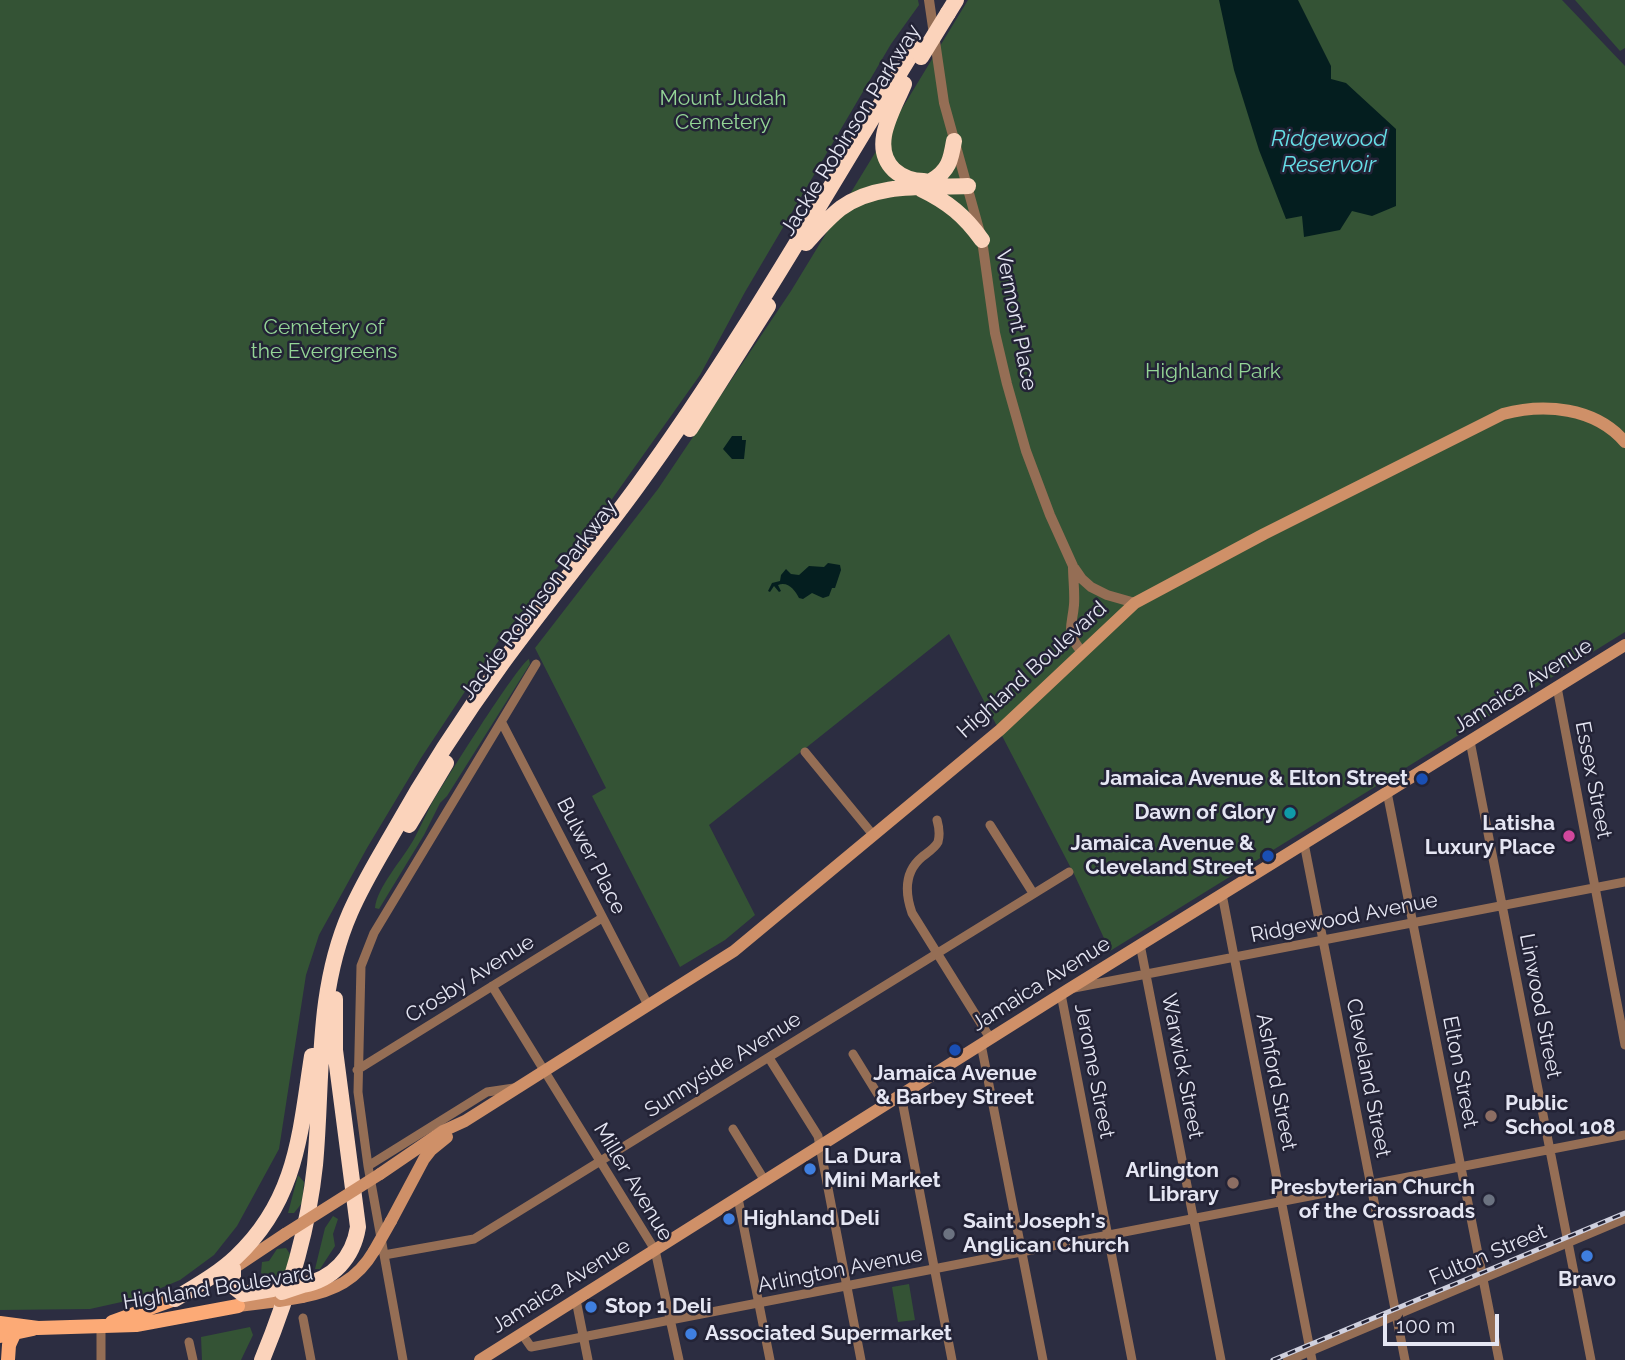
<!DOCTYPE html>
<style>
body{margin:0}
#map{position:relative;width:1625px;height:1360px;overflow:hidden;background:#2c2d41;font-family:Raleway,sans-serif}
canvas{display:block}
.scale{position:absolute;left:1383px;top:1314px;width:116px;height:32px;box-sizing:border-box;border:4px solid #e5e6f3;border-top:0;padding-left:9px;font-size:21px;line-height:24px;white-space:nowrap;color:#e5e6f3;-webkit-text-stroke:5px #232336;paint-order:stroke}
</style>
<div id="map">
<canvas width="1625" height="1360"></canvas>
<div class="scale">100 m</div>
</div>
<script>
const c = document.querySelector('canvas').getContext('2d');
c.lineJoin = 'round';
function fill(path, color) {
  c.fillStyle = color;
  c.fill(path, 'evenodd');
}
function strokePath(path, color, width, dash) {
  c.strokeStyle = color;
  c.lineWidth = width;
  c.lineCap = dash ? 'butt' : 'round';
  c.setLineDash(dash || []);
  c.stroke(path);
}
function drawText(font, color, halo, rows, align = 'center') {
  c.font = font + ' Raleway,sans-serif';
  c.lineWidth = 5;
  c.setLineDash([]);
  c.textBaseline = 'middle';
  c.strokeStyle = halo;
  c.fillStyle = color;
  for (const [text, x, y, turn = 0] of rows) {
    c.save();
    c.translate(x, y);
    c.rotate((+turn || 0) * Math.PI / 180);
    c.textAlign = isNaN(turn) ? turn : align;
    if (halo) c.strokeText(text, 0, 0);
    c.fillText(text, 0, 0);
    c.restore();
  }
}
fill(new Path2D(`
 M0,0H918L919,5L891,44L745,292L700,375L612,499L497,643L421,758L367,848L319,935L306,975L279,1149L237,1226L214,1255L180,1280L135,1299L90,1309L0,1310Z
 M968,0H1562L1625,66V632L1110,951L1074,874L949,634L709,825L755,915L725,940L680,967L592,796L606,788L535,648L658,489L791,291Z
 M1575,0H1625V48L1620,51Z
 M529,659L530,664L447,796L440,803L424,835L379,909L375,908C377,887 403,859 414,839C420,828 425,816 431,805C441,787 518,664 529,659Z
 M298,1175L304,1182L302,1203L294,1213H288Z
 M333,1216L338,1219L333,1234L335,1246L320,1269H315L325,1228Z
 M286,1248L292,1257L284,1276L272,1278L261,1273L262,1262L269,1261L277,1249Z
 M909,1284L915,1320L898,1322L892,1287Z
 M250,1327L253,1335L241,1360H202L201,1337Z`), '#345335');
fill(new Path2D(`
 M1219,0H1298L1331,66V79L1346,83L1396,129V206L1372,216L1352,211L1340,230L1304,237L1302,216L1286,219L1259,150L1234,70Z
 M732,436H742V440H746L744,459H732L723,449Z
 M828,563L840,565L841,570L835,588H832L829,596L823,598L812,593L803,599L799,598C795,590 788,581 778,585L781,591L779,592L774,586L770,592L768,591L772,583L780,581L781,575L786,569L791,574L799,575L809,566L824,567Z`), '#041e1f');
strokePath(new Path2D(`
 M1557,687L1625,1045
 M502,723L648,1005
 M1470,741L1591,1360
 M805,752L874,836
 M1387,792L1499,1360
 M937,820C939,827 940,835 938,842C935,848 927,853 922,857C904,872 905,893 912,913L990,1038
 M990,825L1033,893
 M1304,843L1405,1360
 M1222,894L1312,1360
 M1140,944L1221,1360
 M492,986L655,1250L679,1360
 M1074,988L1625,882
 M1061,994L1132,1360
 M981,1044L1043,1360
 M853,1054L885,1106
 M769,1058L818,1136L861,1360
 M357,1070L602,918
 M901,1095L952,1360
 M733,1129L765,1181
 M368,1166L487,1092L514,1088
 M738,1198L770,1360
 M384,1255L474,1239L1069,872
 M576,1300L588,1360
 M303,1318L311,1360
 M101,1327V1360
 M522,1334L531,1347L1625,1135
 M189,1342L193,1360
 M403,1360L368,1166L358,1092L361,966L374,933L536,664`), '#956e55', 9);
strokePath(new Path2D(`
 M929,0L944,103L982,240L995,333L1007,384L1026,451L1050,515L1073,566L1082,579L1091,587L1107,595L1135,603
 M1073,566C1073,579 1075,593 1074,605C1072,628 1065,632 1082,652
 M1288,1360L1625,1218`), '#956e55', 10);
strokePath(new Path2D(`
 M380,1174L443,1131L465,1121L734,951L1000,730L1135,603L1264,534L1503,414C1544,403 1595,407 1625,442
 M391,1221L424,1159L431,1150L447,1137
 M228,1272L285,1234
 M302,1297C334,1291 357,1280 374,1251
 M238,1306L279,1301
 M480,1360L1069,989L1625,645`), '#cf9068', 12);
strokePath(new Path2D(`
 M112,1322L175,1299
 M0,1323L38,1328L136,1325L238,1306
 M0,1336L33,1329
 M8,1360L9,1345L14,1334`), '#fcaa76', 14);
strokePath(new Path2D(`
 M948,13L956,0
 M904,84C894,109 869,146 894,170C903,178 913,181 924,181
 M931,181C949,171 951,159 954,141
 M921,189C948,202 965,216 982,240
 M806,243C817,231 828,218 841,208C877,182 926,188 968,186
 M690,429L768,306
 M409,825L446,763
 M233,1269V1286L243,1294L284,1287
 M303,1285C333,1279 353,1258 358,1227L335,1050V999
 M175,1299C196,1286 218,1274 236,1257C297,1200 300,1133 312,1056
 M262,1360C288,1297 308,1233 315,1165C323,1079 315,993 350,913C362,885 378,859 393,833C426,774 463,717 503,662C546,603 593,547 636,488C739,347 826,192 918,43`), '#fbd3bb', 16);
const rail = new Path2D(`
 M1273,1360L1625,1213`);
strokePath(rail, '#cfd0de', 5);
strokePath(rail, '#232336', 2.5, [8]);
strokePath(new Path2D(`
 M285,1234L380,1174
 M374,1251L391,1221
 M279,1301L302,1297`), '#cf9068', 12);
strokePath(new Path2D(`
 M921,57L948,13
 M282,1292L303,1285`), '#fbd3bb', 16);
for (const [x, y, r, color] of [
 [1422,779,7,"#1a4fb4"],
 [1290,813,7,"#0f9aa8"],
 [1569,836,7,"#d1479c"],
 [1268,856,7,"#1a4fb4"],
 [955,1050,7,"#1a4fb4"],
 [1491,1116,7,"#8d6e63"],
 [810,1169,7,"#3f7fe0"],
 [1233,1183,7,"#8d6e63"],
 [1489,1200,7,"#6b7280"],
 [729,1219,7,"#3f7fe0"],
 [949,1234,7,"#6b7280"],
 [1587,1256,7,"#3f7fe0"],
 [591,1307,7,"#3f7fe0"],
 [691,1334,7,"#3f7fe0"]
]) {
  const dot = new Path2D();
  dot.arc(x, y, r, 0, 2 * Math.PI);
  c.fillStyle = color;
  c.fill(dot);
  strokePath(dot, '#232336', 2.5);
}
drawText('21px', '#94d596', '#232336', [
 ["Mount Judah",723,99],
 ["Cemetery",723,123],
 ["Cemetery of",324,328],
 ["the Evergreens",324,352],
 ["Highland Park",1213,372]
]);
drawText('21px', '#e5e6f3', '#232336', [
 ["Jackie Robinson Parkway",851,130,-58],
 ["Vermont Place",1016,320,79],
 ["Jackie Robinson Parkway",539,600,-53],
 ["Highland Boulevard",1032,670,-42],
 ["Jamaica Avenue",1523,686,-32],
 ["Essex Street",1593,780,79],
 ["Bulwer Place",591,856,63],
 ["Ridgewood Avenue",1344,918,-11],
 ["Crosby Avenue",470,979,-32],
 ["Jamaica Avenue",1041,984,-32],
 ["Linwood Street",1540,1006,79],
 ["Sunnyside Avenue",723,1065,-32],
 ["Warwick Street",1182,1066,79],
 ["Jerome Street",1094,1071,79],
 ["Elton Street",1460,1072,79],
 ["Cleveland Street",1368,1078,79],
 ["Ashford Street",1276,1082,79],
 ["Miller Avenue",633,1182,59],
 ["Fulton Street",1488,1255,-23],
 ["Arlington Avenue",840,1270,-11],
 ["Jamaica Avenue",561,1286,-32],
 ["Highland Boulevard",218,1288,-9]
]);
drawText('bold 21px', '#e5e6f3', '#232336', [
 ["Jamaica Avenue & Elton Street",1408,779],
 ["Dawn of Glory",1276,813],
 ["Latisha",1555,824],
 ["Luxury Place",1555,848],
 ["Jamaica Avenue &",1254,844],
 ["Cleveland Street",1254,868],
 ["Jamaica Avenue",955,1074,"center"],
 ["& Barbey Street",955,1098,"center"],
 ["Public",1505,1104,"left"],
 ["School 108",1505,1128,"left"],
 ["La Dura",824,1157,"left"],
 ["Mini Market",824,1181,"left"],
 ["Arlington",1219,1171],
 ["Library",1219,1195],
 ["Presbyterian Church",1475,1188],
 ["of the Crossroads",1475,1212],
 ["Highland Deli",743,1219,"left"],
 ["Saint Joseph's",963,1222,"left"],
 ["Anglican Church",963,1246,"left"],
 ["Bravo",1587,1280,"center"],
 ["Stop 1 Deli",605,1307,"left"],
 ["Associated Supermarket",705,1334,"left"]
], 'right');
drawText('italic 23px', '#65dee6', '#232336', [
 ["Ridgewood",1329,139],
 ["Reservoir",1329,165]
]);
</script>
